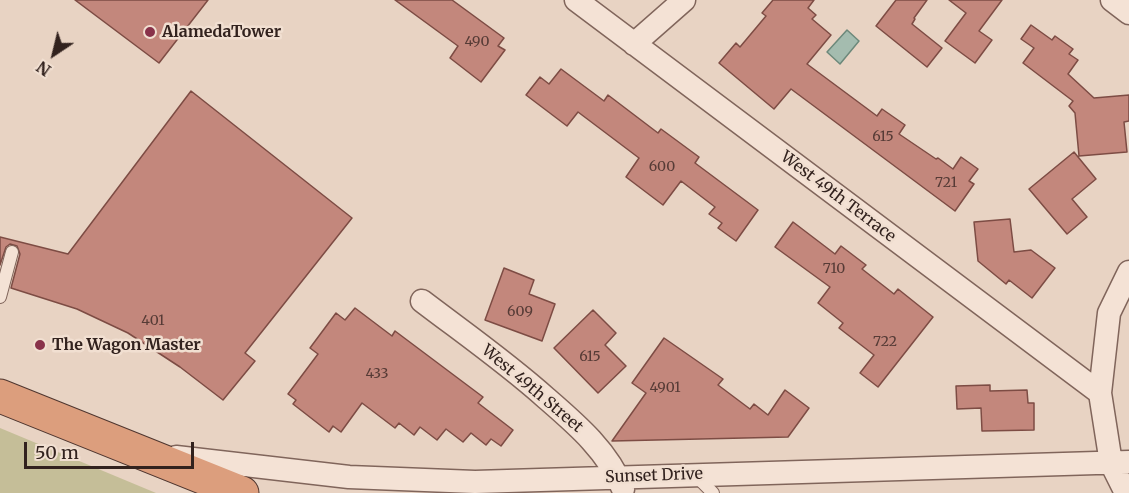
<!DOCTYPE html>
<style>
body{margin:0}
#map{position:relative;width:1129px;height:493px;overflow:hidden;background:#e8d3c3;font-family:Merriweather,serif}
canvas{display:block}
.north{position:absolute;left:24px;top:24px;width:60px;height:60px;-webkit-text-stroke:4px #f1dfd1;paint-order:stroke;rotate:215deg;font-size:16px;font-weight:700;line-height:24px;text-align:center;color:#32221e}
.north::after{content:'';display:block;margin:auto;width:21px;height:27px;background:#32221e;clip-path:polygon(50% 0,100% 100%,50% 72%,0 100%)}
.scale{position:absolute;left:24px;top:442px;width:170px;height:27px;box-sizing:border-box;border:3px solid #32221e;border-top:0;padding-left:8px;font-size:18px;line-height:21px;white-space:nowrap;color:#32221e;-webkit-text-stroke:4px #f1dfd1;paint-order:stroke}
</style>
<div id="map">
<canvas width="1129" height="493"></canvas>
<div class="north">N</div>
<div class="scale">50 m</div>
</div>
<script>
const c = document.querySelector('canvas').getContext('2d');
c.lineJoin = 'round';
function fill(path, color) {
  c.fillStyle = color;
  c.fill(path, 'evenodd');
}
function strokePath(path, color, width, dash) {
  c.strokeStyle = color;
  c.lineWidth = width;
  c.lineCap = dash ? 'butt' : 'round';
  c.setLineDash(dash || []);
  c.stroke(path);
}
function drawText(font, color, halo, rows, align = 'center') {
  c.font = font + ' Merriweather,serif';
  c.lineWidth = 5;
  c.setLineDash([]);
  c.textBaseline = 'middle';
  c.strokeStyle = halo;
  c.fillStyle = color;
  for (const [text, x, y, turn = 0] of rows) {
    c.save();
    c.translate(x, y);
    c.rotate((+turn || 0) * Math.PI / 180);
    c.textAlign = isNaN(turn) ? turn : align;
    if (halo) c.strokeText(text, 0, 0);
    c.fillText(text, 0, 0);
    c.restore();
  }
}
fill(new Path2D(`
 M0,428L156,493H0Z`), '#c5be98');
const water = new Path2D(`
 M847,30L859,41L840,64L827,52Z`);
fill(water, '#a4bcaf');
strokePath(water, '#6c887a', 1.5);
const building = new Path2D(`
 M75,0H208L159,63Z
 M395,0H452L504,38L498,46L505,50L481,82L450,58L458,46Z
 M773,0H814L808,8L816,15L812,19L831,35L807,64L877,116L882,109L905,125L899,134L936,159L938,158L953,169L961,157L978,169L969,181L974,184L955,211L791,89L774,109L719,63L736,43L740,47L766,16L762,13Z
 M896,0H927L914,18L915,19L912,24L942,48L927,67L876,26Z
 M949,0H1002L979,31L992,40L975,63L945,41L966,13Z
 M1031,25L1052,40L1055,36L1073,49L1069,54L1078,60L1068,74L1094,98L1129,95V121L1124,122L1127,152L1079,156L1075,113L1069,106L1073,101L1023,63L1034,48L1021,39Z
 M561,69L604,101L608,95L658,133L661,129L699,157L695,163L758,210L736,241L718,228L722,223L709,214L715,207L681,181L663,205L626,177L639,158L578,112L567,126L526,95L540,77L549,84Z
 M191,91L352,218L245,353L255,361L223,400L180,367L128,333L77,309L11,288L20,254L17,246L10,244L6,247L0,265V237L68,254Z
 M1074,152L1096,179L1072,199L1087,217L1067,234L1029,189Z
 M1010,219L1014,252L1031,250L1055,268L1032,298L1009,280L1006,284L978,261L974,222Z
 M793,222L835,254L841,246L866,265L862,269L894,294L898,289L933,317L878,387L860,373L874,355L839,328L843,323L818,303L830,287L775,247Z
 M504,268L534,280L529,294L555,304L542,341L485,320Z
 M355,308L392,336L395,331L483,397L478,403L513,430L501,446L491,439L486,445L471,433L463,442L446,429L437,440L420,427L414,435L399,423L395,428L362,403L341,432L333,426L329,432L293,404L296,400L288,394L318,354L310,348L336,313L345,320Z
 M593,310L616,333L605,345L626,366L598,393L554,348Z
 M664,338L723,379L718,385L750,409L754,404L768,415L785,390L809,408L788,437L612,441L646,393L632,383Z
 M990,385V391L1027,390L1028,403H1034V430L982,431L981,408L957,409L956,386Z`);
fill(building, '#c3877c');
strokePath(building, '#7d4c44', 1.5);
const service = new Path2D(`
 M0,297L12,252
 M695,475L713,493`);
const minor = new Path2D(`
 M576,0L1100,393
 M1112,0L1129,13
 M634,44L684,0
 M422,301C464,333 507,363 546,398C576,424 608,451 623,489
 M176,457L349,477L475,482L1129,462
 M1126,493L1111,463L1100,393L1109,313L1129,272`);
const trunk = new Path2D(`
 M0,396L242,493`);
strokePath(service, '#80655b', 14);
strokePath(minor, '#80655b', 25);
strokePath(trunk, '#4f362f', 35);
strokePath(service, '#f4e2d5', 12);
strokePath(minor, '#f4e2d5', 22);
strokePath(trunk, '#dc9e7d', 33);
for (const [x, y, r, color] of [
 [150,32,6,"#89324a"],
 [40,345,6,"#89324a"]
]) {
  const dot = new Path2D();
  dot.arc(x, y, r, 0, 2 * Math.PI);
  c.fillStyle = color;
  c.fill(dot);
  strokePath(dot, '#f1dfd1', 2);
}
drawText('14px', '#563b36', null, [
 ["490",477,42],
 ["615",883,137],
 ["600",662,167],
 ["721",946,183],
 ["710",834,269],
 ["609",520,312],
 ["401",153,321],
 ["722",885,342],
 ["615",590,357],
 ["433",377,374],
 ["4901",665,388]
]);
drawText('bold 16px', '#32221e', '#f1dfd1', [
 ["AlamedaTower",162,32],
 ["The Wagon Master",52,345]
], 'left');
drawText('16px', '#32221e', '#f1dfd1', [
 ["West 49th Terrace",838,197,37],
 ["West 49th Street",532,389,40],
 ["Sunset Drive",654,476,-2]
]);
</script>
